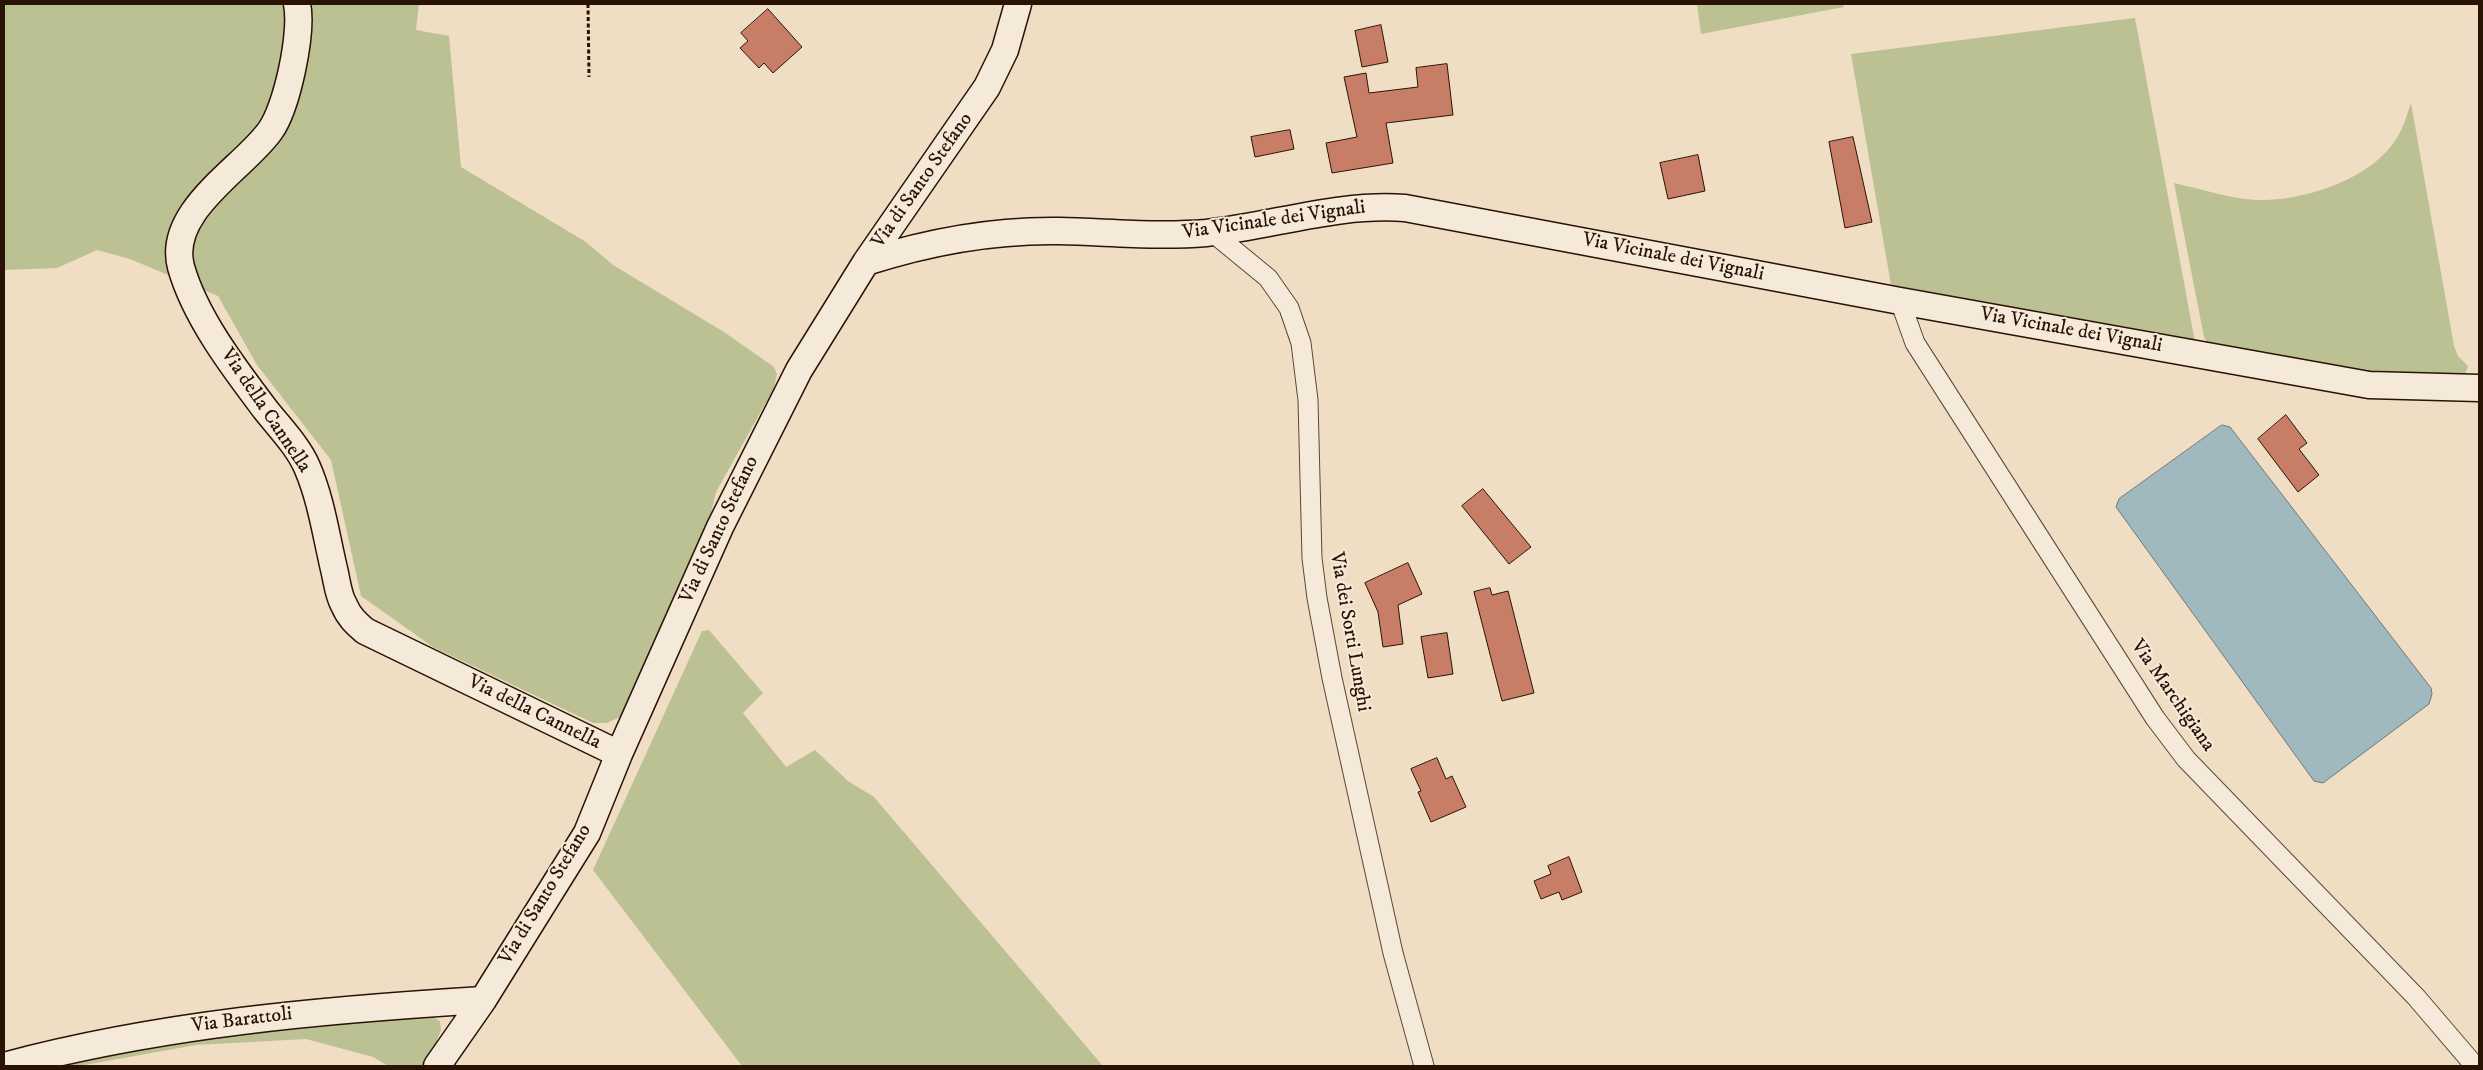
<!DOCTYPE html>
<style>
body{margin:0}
#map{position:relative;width:2483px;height:1070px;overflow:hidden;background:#f0dec4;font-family:"IM FELL DW Pica",serif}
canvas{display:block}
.frame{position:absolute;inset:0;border:5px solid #2a1305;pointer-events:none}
</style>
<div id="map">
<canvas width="2483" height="1070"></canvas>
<div class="frame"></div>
</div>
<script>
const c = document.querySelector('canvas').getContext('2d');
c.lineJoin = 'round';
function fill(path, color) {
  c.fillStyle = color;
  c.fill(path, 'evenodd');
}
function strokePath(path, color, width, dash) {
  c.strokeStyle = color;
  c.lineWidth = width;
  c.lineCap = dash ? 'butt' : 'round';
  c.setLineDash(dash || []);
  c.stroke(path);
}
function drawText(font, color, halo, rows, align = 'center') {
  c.font = font + ' "IM FELL DW Pica",serif';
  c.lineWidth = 4;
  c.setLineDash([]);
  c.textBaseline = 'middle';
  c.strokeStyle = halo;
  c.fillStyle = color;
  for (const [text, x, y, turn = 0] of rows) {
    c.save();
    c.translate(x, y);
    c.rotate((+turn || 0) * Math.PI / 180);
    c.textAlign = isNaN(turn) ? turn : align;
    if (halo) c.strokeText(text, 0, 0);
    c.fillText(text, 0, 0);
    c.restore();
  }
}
fill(new Path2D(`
 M4,4H419L416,30L449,36L461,167L586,242L613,265L724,332L774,367L777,374L774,388L716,492L709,522L624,715L607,723H593L433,647L361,596L331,460L257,365L218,296L130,259L97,250L57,268L4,270Z
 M1697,4H1843L1844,7L1701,34Z
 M2135,18L2195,342L1891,285L1851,54Z
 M2411,103L2454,346L2458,356L2468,366L2464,377L2404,376L2320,365L2208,344L2204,337L2174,183C2202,189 2237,201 2265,200C2310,199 2375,177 2398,136C2404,126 2407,114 2411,103Z
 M709,630L763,693L743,713L786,767L815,750L848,781L874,797L1103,1066H742L593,870L702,631Z
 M431,1016L440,1021L441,1030L427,1066H388L373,1057L306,1039L196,1045L79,1066H56L103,1053L299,1026Z`), '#bbc193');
const water = new Path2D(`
 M2222,425L2230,427L2431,688L2432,694L2429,704L2323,783L2314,781L2116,507L2119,499Z`);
fill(water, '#9fb9bf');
strokePath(water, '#707775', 1);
const building = new Path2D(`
 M768,9L802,47L773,73L764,63L759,68L740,48L748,41L741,33Z
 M1381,25L1388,62L1362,67L1355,31Z
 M1447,64L1453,115L1386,123L1393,163L1332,173L1326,143L1357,137L1344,77L1366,73L1369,93L1418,87L1416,68Z
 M1290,130L1294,149L1255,157L1251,137Z
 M1853,137L1872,222L1845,228L1829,142Z
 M1698,155L1705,191L1668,199L1660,163Z
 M2286,415L2307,443L2299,449L2319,475L2298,492L2258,439Z
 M1483,489L1531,547L1509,564L1462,506Z
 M1408,563L1422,594L1398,605L1403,644L1383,647L1378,612L1365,583Z
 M1490,588L1492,595L1508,591L1534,693L1502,701L1474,592Z
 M1447,633L1453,674L1428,678L1421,637Z
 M1437,758L1446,779L1452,776L1466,807L1431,822L1418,792L1421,791L1411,769Z
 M1569,857L1582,892L1562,900L1559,892L1541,899L1534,881L1551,874L1548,866Z`);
fill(building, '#c87d67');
strokePath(building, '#2a1305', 1);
const street = new Path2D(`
 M1212,232L1268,278L1289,308L1301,343L1308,400L1312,558L1317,598L1332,678L1393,953L1424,1066
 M1900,301L1915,343L2155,718L2186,759L2416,997L2475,1066`);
const secondary = new Path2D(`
 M297,4C303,32 287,108 270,131C244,168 166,211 181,267C195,317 234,368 265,409C279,427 298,446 307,467C321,499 326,535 334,569C337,581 338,595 344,605C349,617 356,623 365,631L619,754
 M866,262C928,242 993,230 1059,231C1108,232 1157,237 1206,233C1273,226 1337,203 1405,208L1900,301L2369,385L2479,388
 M4,1066C161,1024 321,1010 483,1000
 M437,1066L483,1000L587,833L619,754L720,527L799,370L866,262L987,87L1005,50L1018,4`);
strokePath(street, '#5c4635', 21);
strokePath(secondary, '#2a1305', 29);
strokePath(new Path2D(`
 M588,4L589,77`), '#2a1305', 3, [4, 2.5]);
strokePath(street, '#f5ead9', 19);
strokePath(secondary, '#f5ead9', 26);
drawText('20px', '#2a1305', '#f5ead9', [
 ["Via di Santo Stefano",923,181,-55],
 ["Via Vicinale dei Vignali",1274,221,-8],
 ["Via Vicinale dei Vignali",1673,258,11],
 ["Via Vicinale dei Vignali",2071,331,10],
 ["Via della Cannella",265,411,56],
 ["Via di Santo Stefano",720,530,-65],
 ["Via dei Sorti Lunghi",1349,632,80],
 ["Via Marchigiana",2172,696,55],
 ["Via della Cannella",534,713,26],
 ["Via di Santo Stefano",546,895,-59],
 ["Via Barattoli",242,1021,-7]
]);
</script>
